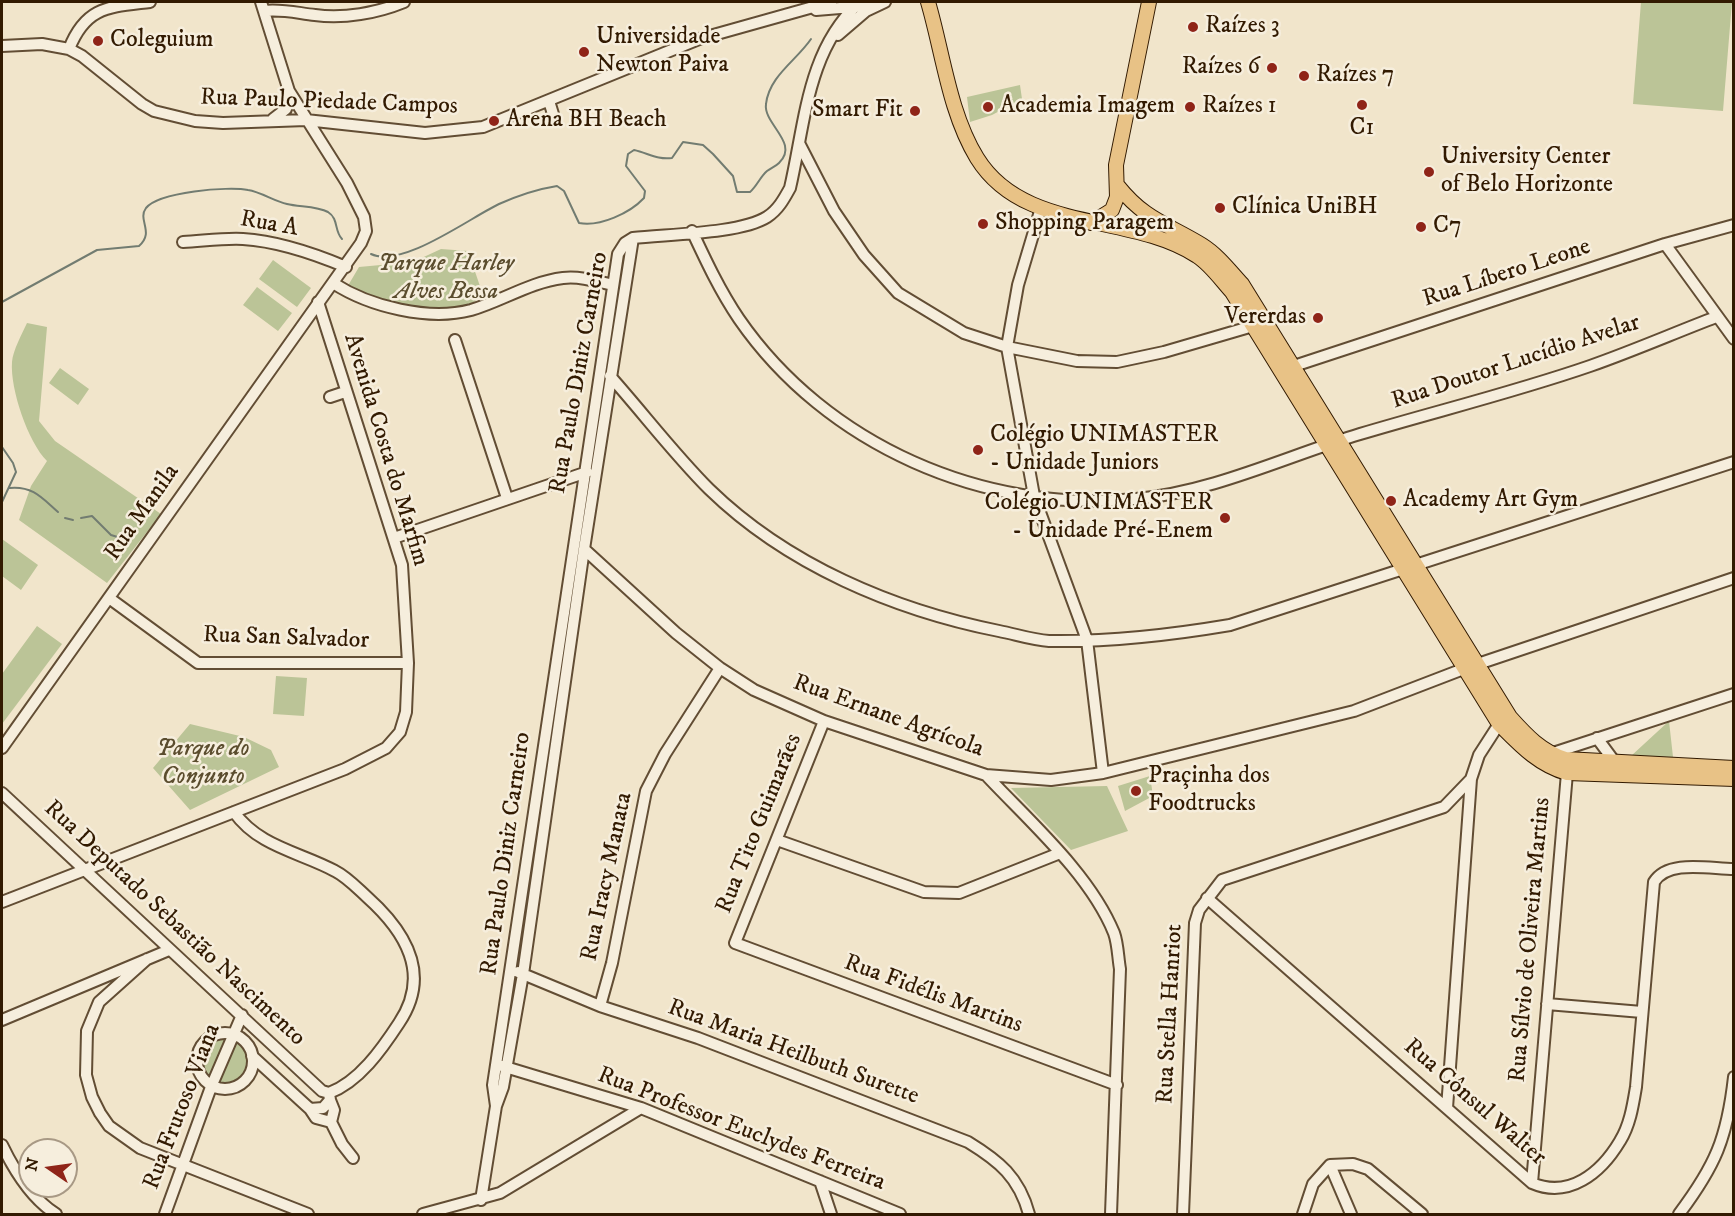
<!DOCTYPE html>
<meta charset="utf-8">
<style>
body{margin:0}
#map{position:relative;width:1735px;height:1216px;overflow:hidden;background:#f1e5cb;font-family:"IM FELL DW Pica",serif}
canvas{display:block}
.frame{position:absolute;inset:0;border:3px solid #321a01;pointer-events:none}
.north{position:absolute;left:18px;top:1138px;width:60px;height:60px;box-sizing:border-box;background:#f6eedd;border:2px solid #a89985;border-radius:50%;rotate:283deg;font-size:16px;font-weight:700;line-height:24px;text-align:center;color:#321a01}
.north::after{content:'';display:block;margin:auto;width:21px;height:27px;background:#8f2418;clip-path:polygon(50% 0,100% 100%,50% 72%,0 100%)}
</style>
<div id="map">
<canvas width="1735" height="1216"></canvas>
<div class="frame"></div>
<div class="north">N</div>
</div>
<script>
const c = document.querySelector('canvas').getContext('2d');
c.lineJoin = 'round';
function fill(path, color) {
  c.fillStyle = color;
  c.fill(path, 'evenodd');
}
function strokePath(path, color, width, dash) {
  c.strokeStyle = color;
  c.lineWidth = width;
  c.lineCap = dash ? 'butt' : 'round';
  c.setLineDash(dash || []);
  c.stroke(path);
}
function drawText(font, color, halo, rows, align = 'center') {
  c.font = font + ' "IM FELL DW Pica",serif';
  c.lineWidth = 5;
  c.setLineDash([]);
  c.textBaseline = 'middle';
  c.strokeStyle = halo;
  c.fillStyle = color;
  for (const [text, x, y, turn = 0] of rows) {
    c.save();
    c.translate(x, y);
    c.rotate((+turn || 0) * Math.PI / 180);
    c.textAlign = isNaN(turn) ? turn : align;
    if (halo) c.strokeText(text, 0, 0);
    c.fillText(text, 0, 0);
    c.restore();
  }
}
fill(new Path2D(`
 M1641,2H1732L1723,111L1633,104Z
 M1020,85L1022,99L992,115L970,122L967,97Z
 M441,249L468,251L483,295C451,327 383,300 346,289L359,267L413,262Z
 M273,260L311,288L297,307L259,279Z
 M257,287L292,313L278,331L243,305Z
 M27,323L47,327L39,421L55,441L161,514L107,583L19,520L31,486L47,461C28,442 10,389 12,362C13,350 22,334 27,323Z
 M60,368L89,389L78,405L49,383Z
 M2,539L38,565L21,590L2,576Z
 M37,626L62,644L2,724V674Z
 M276,676L307,678L304,716L273,714Z
 M1669,721L1673,757L1631,756Z
 M190,724L244,737L271,750L279,767L190,810L153,768Z
 M1150,776L1153,796L1125,811L1118,786Z
 M1107,786L1128,831L1071,850L1011,788Z
 M197 1061a28 28 0 1 1 56 0a28 28 0 1 1-56 0Z`), '#bbc497');
strokePath(new Path2D(`
 M371,254C402,269 471,217 499,204C517,196 538,189 557,186L564,191L579,223C600,227 630,213 644,198L645,191L626,166L628,154L634,150C648,153 657,160 672,158L683,142L703,145L713,154L733,176L737,192H750C757,186 760,177 767,171C771,168 776,166 779,163C800,143 763,124 766,104C769,76 797,60 811,39
 M2,302L97,250L139,246C155,232 137,220 146,208C159,192 228,186 248,190C261,192 274,201 287,204C299,207 317,206 328,212C339,219 334,231 342,239
 M2,447L13,463L16,472L2,502
 M10,488C33,486 42,498 58,512
 M65,518L73,520
 M81,518L92,516L111,535L124,539`), '#727c71', 2);
const minor = new Path2D(`
 M816,10L876,5
 M264,11C282,9 297,13 315,15C344,19 377,13 404,2
 M838,35L866,11L885,2
 M2,46L42,44L69,49L82,56L142,104L154,111L195,121L223,123L306,120L425,133L483,127L699,39L831,2
 M69,49C86,6 109,7 150,2
 M549,101L553,114
 M273,119L286,109L289,91
 M799,143L834,211L864,255L898,293L964,333L1007,347L1077,361L1117,362L1164,352L1253,326
 M1041,208L1018,285L1007,347L1034,496L1087,640L1103,773
 M692,231C706,261 720,291 739,319C826,445 984,514 1136,499C1213,492 1287,456 1360,434C1437,411 1515,392 1590,366C1633,351 1674,333 1716,317
 M183,242C203,241 223,238 243,239C277,241 315,254 346,267
 M1665,244L1734,339
 M333,283C370,307 429,321 471,310C502,301 530,282 563,278C579,276 596,281 613,285
 M455,340L507,498
 M1294,366L1665,244L1734,225
 M610,376C643,413 674,454 709,489C787,565 894,610 999,631C1015,634 1032,640 1049,641C1108,642 1171,635 1230,625L1734,462
 M330,397L345,392
 M394,538L587,472
 M584,549L676,633L720,668L754,690L824,721L986,775L1051,780L1103,773L1354,711L1466,668L1734,578
 M109,598L198,663H408
 M824,721L735,943L1117,1085
 M1597,738L1614,761
 M2,748L361,243L366,231L364,217L347,183L289,91L261,2
 M1550,754L1734,694
 M986,775C1029,821 1090,874 1114,933C1118,944 1118,958 1120,969L1111,1214
 M2,793L322,1091L329,1093C359,1082 382,1049 399,1023C432,974 405,931 367,897C357,888 347,877 335,871C300,852 259,847 234,812
 M777,840L924,892L959,893L1060,853
 M1207,898L1532,1183C1569,1199 1601,1173 1620,1141C1630,1125 1633,1105 1636,1087L1654,882C1668,859 1710,869 1734,869
 M2,902L345,769L386,748L400,732L406,712L408,663L402,565L318,302
 M147,959L99,1002L87,1031L86,1075L92,1097L100,1113L109,1126L140,1148L308,1214
 M518,972L600,1006L698,1038L968,1142C999,1161 1019,1177 1029,1214
 M1547,1004L1642,1012
 M600,1006L612,963L646,791L665,754L720,668
 M2,1020L169,950
 M197 1061a28 28 0 1 1 56 0a28 28 0 1 1-56 0Z
 M252,1056L310,1109L316,1118L331,1122L342,1144L353,1158
 M502,1066L641,1108L900,1214
 M330,1100L334,1110L331,1122
 M496,1106L493,1085L618,254L625,243L633,238C667,234 740,234 767,217C778,210 784,199 790,188C805,124 807,49 860,2
 M1447,1108L1471,779L1479,755L1499,724
 M310,1109L323,1108L330,1100L329,1093
 M2,1145C14,1170 32,1199 56,1214
 M1330,1165L1351,1214
 M820,1181L831,1214
 M1532,1183L1567,773
 M481,1200L496,1106L503,1087L523,974L584,549L633,238
 M165,1214L211,1087L242,1015
 M423,1214L500,1193L641,1108
 M1183,1214L1195,923L1199,910L1222,880L1444,807L1471,779
 M1303,1214L1313,1184L1330,1165L1353,1164L1368,1169L1422,1214
 M1679,1214C1715,1166 1727,1139 1734,1077`);
const major = new Path2D(`
 M928,2C943,53 949,112 977,158C1024,234 1130,212 1197,256C1210,264 1221,280 1232,292L1499,724C1519,744 1538,765 1567,773L1734,779
 M1118,186C1145,220 1168,224 1202,245C1218,255 1230,271 1242,284L1510,717C1527,736 1541,751 1565,759L1734,768
 M1091,223L1112,210L1117,197L1116,165L1149,2`);
strokePath(minor, '#624d34', 14);
strokePath(major, '#321a01', 16);
strokePath(minor, '#f6eedd', 10);
strokePath(major, '#e8c286', 14);
for (const [x, y, r, color] of [
 [1193,27,6,"#8f2418"],
 [98,41,6,"#8f2418"],
 [584,52,6,"#8f2418"],
 [1272,68,6,"#8f2418"],
 [1304,76,6,"#8f2418"],
 [1362,105,6,"#8f2418"],
 [988,107,6,"#8f2418"],
 [1190,107,6,"#8f2418"],
 [915,111,6,"#8f2418"],
 [494,121,6,"#8f2418"],
 [1429,172,6,"#8f2418"],
 [1220,208,6,"#8f2418"],
 [983,224,6,"#8f2418"],
 [1421,227,6,"#8f2418"],
 [1318,318,6,"#8f2418"],
 [978,450,6,"#8f2418"],
 [1391,501,6,"#8f2418"],
 [1225,518,6,"#8f2418"],
 [1136,791,6,"#8f2418"]
]) {
  const dot = new Path2D();
  dot.arc(x, y, r, 0, 2 * Math.PI);
  c.fillStyle = color;
  c.fill(dot);
  strokePath(dot, '#f6eedd', 2);
}
drawText('24px', '#321a01', '#f6eedd', [
 ["Raízes 3",1205,27],
 ["Universidade",596,38],
 ["Newton Paiva",596,66],
 ["Coleguium",110,41],
 ["Raízes 6",1260,68,"right"],
 ["Raízes 7",1316,76],
 ["Academia Imagem",1000,107],
 ["Raízes 1",1202,107],
 ["Smart Fit",903,111,"right"],
 ["Arena BH Beach",506,121],
 ["C1",1362,129,"center"],
 ["University Center",1441,158],
 ["of Belo Horizonte",1441,186],
 ["Clínica UniBH",1232,208],
 ["Shopping Paragem",995,224],
 ["C7",1433,227],
 ["Vererdas",1306,318,"right"],
 ["Colégio UNIMASTER",990,436],
 ["- Unidade Juniors",990,464],
 ["Academy Art Gym",1403,501],
 ["Colégio UNIMASTER",1213,504,"right"],
 ["- Unidade Pré-Enem",1213,532,"right"],
 ["Praçinha dos",1148,777],
 ["Foodtrucks",1148,805]
], 'left');
drawText('24px', '#321a01', '#f6eedd', [
 ["Rua Paulo Piedade Campos",329,103,2],
 ["Rua A",269,225,10],
 ["Rua Líbero Leone",1507,274,-18],
 ["Rua Doutor Lucídio Avelar",1516,363,-18],
 ["Rua Paulo Diniz Carneiro",580,373,-80],
 ["Avenida Costa do Marfim",385,450,73],
 ["Rua Manila",143,513,-55],
 ["Rua San Salvador",286,639,2],
 ["Rua Ernane Agrícola",888,717,20],
 ["Rua Tito Guimarães",760,824,-68],
 ["Rua Paulo Diniz Carneiro",507,854,-82],
 ["Rua Iracy Manata",608,877,-78],
 ["Rua Deputado Sebastião Nascimento",174,924,43],
 ["Rua Sílvio de Oliveira Martins",1531,940,-85],
 ["Rua Fidélis Martins",933,995,20],
 ["Rua Stella Hanriot",1171,1014,-87],
 ["Rua Maria Heilbuth Surette",793,1053,20],
 ["Rua Cônsul Walter",1474,1103,41],
 ["Rua Frutoso Viana",183,1107,-69],
 ["Rua Professor Euclydes Ferreira",741,1130,21]
]);
drawText('italic 24px', '#5b4d2e', '#f6eedd', [
 ["Parque Harley",446,265],
 ["Alves Bessa",446,293],
 ["Parque do",203,750],
 ["Conjunto",203,778]
]);
</script>
